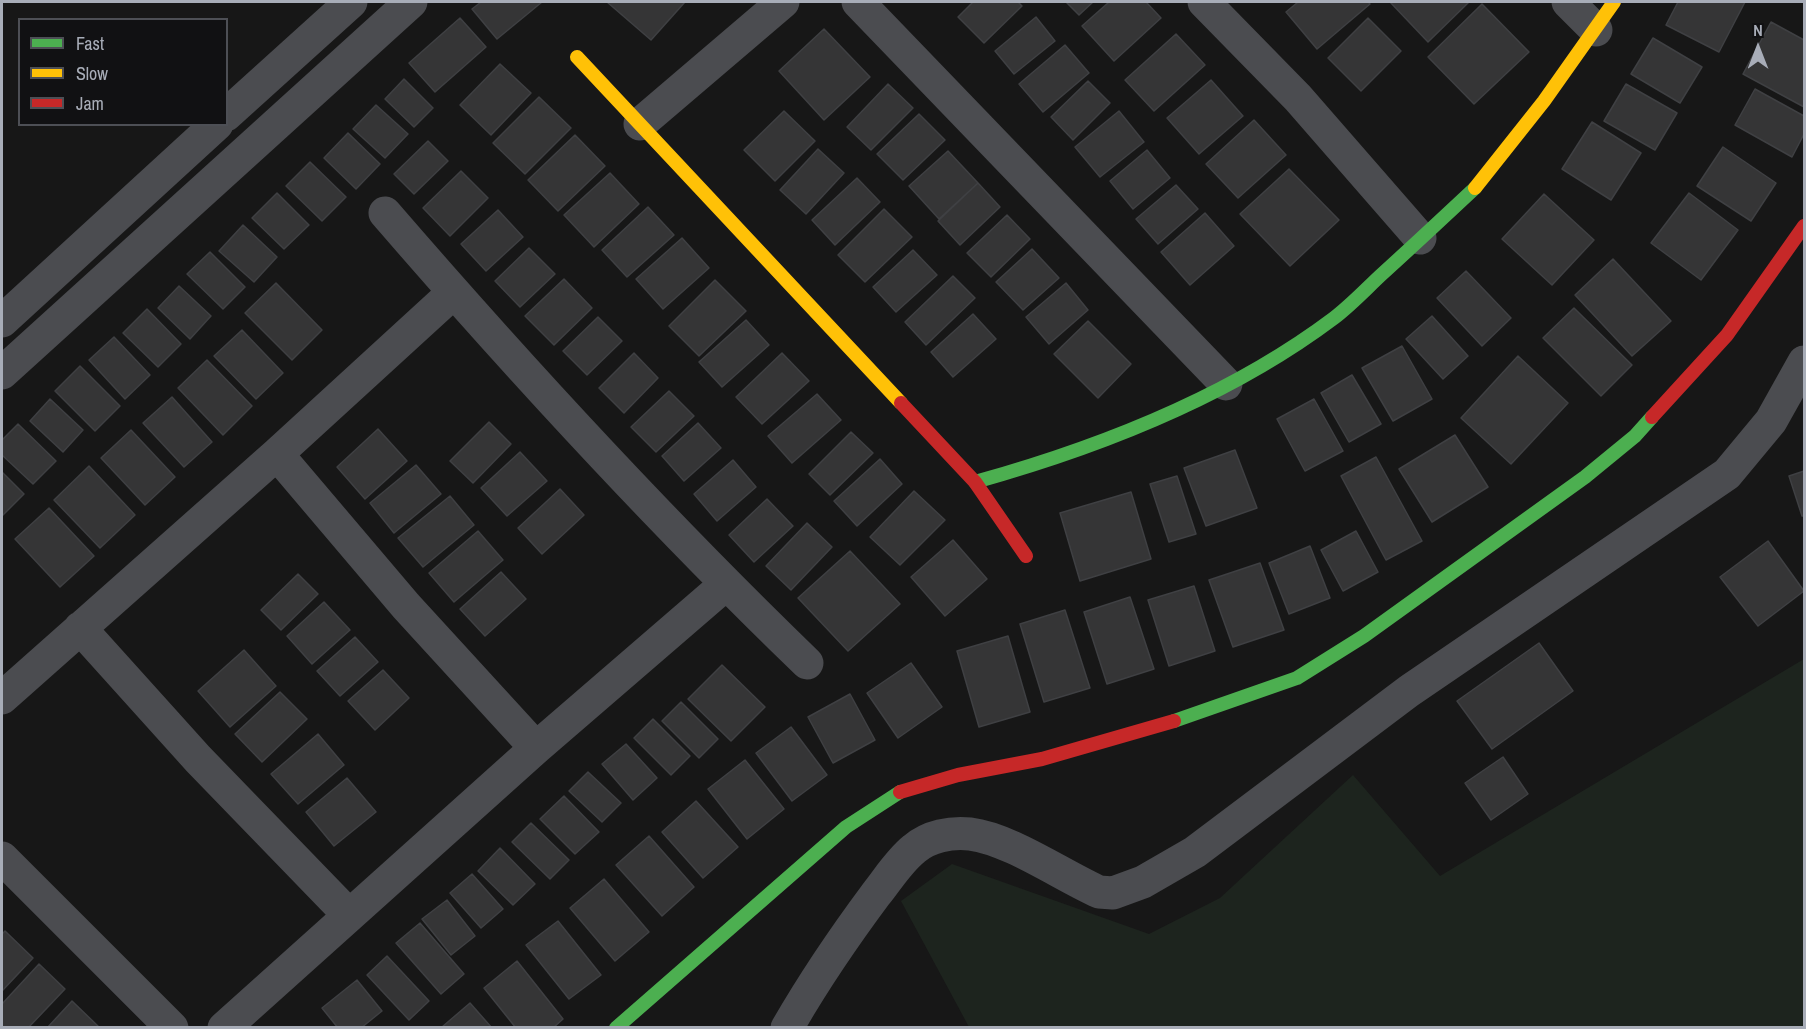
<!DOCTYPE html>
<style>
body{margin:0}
#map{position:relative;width:1806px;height:1029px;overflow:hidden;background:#171717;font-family:"Archivo Narrow",sans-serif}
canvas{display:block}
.frame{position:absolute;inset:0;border:3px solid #a8adb8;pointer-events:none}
.legend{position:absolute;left:18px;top:18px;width:210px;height:108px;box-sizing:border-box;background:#111113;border:2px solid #4d4f55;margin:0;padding:8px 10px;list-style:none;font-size:18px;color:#a8adb8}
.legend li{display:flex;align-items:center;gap:12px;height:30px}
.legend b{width:30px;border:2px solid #4d4f55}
.north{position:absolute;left:1728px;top:18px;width:60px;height:60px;-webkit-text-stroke:4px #111113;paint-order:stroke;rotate:0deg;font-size:16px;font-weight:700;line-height:24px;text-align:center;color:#a8adb8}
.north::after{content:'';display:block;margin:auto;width:21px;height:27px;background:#a8adb8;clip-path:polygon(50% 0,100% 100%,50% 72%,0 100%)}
</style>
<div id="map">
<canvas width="1806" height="1029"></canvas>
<div class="frame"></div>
<ul class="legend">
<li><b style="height:8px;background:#4caf50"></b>Fast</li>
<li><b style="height:8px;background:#ffc107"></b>Slow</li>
<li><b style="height:8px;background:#c62828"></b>Jam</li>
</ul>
<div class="north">N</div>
</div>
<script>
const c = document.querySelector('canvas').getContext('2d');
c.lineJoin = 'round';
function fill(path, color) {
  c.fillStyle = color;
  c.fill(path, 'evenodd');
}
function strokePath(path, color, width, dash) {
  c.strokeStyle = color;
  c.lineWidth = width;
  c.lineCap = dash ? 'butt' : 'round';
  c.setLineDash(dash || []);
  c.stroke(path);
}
fill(new Path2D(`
 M1804,659V1027H969L901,901L952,864L1149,934L1220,898L1353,775L1440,876Z`), '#1d241e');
const building = new Path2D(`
 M481,2H542L497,39L472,9Z
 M607,2H685L651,40Z
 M973,2H1018L1022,6L984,43L958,17Z
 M1066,2H1093L1079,15Z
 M1109,2H1146L1161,18L1114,61L1082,26Z
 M1298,2H1368L1370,4L1317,49L1286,12Z
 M1390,2H1469L1428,42Z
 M1678,2H1745L1719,52L1666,25Z
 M1482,4L1529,52L1474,104L1428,57Z
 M1036,17L1055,41L1014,74L995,51Z
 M460,18L486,47L435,92L409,63Z
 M1368,18L1401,51L1361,91L1328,58Z
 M1771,22L1804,40V107L1743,74Z
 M824,29L870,77L824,120L779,71Z
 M1176,34L1205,65L1154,111L1125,80Z
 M1653,38L1702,67L1680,103L1631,74Z
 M1065,45L1089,73L1043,112L1019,84Z
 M500,64L531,93L491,135L460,105Z
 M404,79L433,108L414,127L385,99Z
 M1211,80L1243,116L1199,154L1167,118Z
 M1088,81L1110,103L1073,140L1051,117Z
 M888,84L913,108L871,150L847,127Z
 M1626,84L1677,113L1655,150L1604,121Z
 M1755,89L1804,116V134L1792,157L1735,125Z
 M539,97L571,128L525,174L493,143Z
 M376,105L408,134L385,158L353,129Z
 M784,111L815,141L775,181L744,150Z
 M1119,111L1144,142L1100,177L1075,147Z
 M919,114L945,140L903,180L877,154Z
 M1254,120L1286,155L1238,198L1206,164Z
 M1592,122L1641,153L1611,200L1562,169Z
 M348,133L380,164L356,189L324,158Z
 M575,135L605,166L558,211L528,180Z
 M428,141L448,161L414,194L394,174Z
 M1723,147L1776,183L1751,221L1697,186Z
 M818,149L844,173L806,214L780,190Z
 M1147,150L1170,178L1133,209L1110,181Z
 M948,151L978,183L939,219L909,186Z
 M310,162L346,197L322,221L286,186Z
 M1289,169L1339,220L1290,266L1240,214Z
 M461,171L488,198L450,236L423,208Z
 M610,173L639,204L594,247L564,215Z
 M857,178L880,202L835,245L812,220Z
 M978,183L1000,207L960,245L938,221Z
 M1176,185L1198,209L1158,244L1136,219Z
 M277,193L309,225L284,249L252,218Z
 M1689,193L1738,230L1701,280L1651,243Z
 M1544,194L1594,240L1552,285L1502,239Z
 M648,207L674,235L627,277L602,250Z
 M884,209L912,237L865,282L838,255Z
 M498,210L523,237L486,271L461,244Z
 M1205,213L1234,246L1190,285L1161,252Z
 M1007,215L1030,239L991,277L967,253Z
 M243,225L277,257L254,282L219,251Z
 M682,238L709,268L663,309L636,279Z
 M529,248L555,274L520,307L495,281Z
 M1032,249L1059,278L1023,310L996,282Z
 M913,250L937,275L896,312L873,287Z
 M210,252L245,287L223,309L187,274Z
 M1613,259L1671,321L1632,356L1575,295Z
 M1466,271L1511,318L1482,346L1437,298Z
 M953,276L975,298L926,345L905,322Z
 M564,279L592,308L554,345L525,316Z
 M715,280L746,311L699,356L669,326Z
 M276,283L322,330L292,360L245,313Z
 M1066,283L1088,310L1049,344L1026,317Z
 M179,286L211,316L190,339L158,308Z
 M1574,308L1632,365L1601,396L1543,338Z
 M147,309L181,344L158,367L123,333Z
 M973,314L996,339L953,377L931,352Z
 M1432,316L1468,356L1443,379L1406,339Z
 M598,317L622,341L587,375L563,351Z
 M746,320L769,345L722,387L699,362Z
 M1088,321L1131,364L1098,398L1054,354Z
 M242,330L283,373L256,399L214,356Z
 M114,337L150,375L125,399L89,360Z
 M1402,346L1432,399L1393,421L1362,368Z
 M634,353L658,378L624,413L599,388Z
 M782,353L809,381L762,424L736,397Z
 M1518,356L1568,403L1511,464L1461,418Z
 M207,360L252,406L223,435L178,388Z
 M80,366L120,406L95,431L55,391Z
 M1352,375L1381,424L1349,442L1321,393Z
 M669,391L694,416L656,452L631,427Z
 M817,394L841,420L792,463L768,436Z
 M172,397L212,442L184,467L143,423Z
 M50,399L83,430L63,452L30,421Z
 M1314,399L1343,451L1305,471L1277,419Z
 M489,422L511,444L473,483L450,461Z
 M698,423L721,448L684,481L662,456Z
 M18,424L56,461L33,484L2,455V440Z
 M378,429L407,461L365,499L337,467Z
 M131,430L175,477L145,505L101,458Z
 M851,432L873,453L830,495L809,474Z
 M1455,435L1488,487L1432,522L1399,469Z
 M1235,450L1257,508L1206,526L1184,468Z
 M520,452L547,481L507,516L481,488Z
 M1376,457L1422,541L1386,560L1341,476Z
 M880,459L902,484L857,526L834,501Z
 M733,460L756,487L717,521L694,494Z
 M416,465L441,494L394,533L370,503Z
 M89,466L135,515L100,548L54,500Z
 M1804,471V516H1802L1789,476Z
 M2,472L24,494L2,516Z
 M1177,476L1196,534L1169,542L1150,484Z
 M560,489L584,515L542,554L518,528Z
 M914,491L945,520L900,565L870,537Z
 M1131,492L1151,559L1080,581L1060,513Z
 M450,496L474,525L423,567L398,538Z
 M767,499L793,526L754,562L729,535Z
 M49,508L94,556L60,587L15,539Z
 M807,523L832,547L791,590L766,566Z
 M478,531L503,560L454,602L429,573Z
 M1356,531L1378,572L1343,591L1321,550Z
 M953,540L987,579L945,616L911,577Z
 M1768,541L1804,591L1758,626L1720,577Z
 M1310,546L1330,598L1289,614L1269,563Z
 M850,551L900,604L848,651L798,598Z
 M1260,563L1284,630L1233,647L1209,580Z
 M501,572L526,599L485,636L460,609Z
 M298,574L318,594L281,630L261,610Z
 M1194,586L1215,651L1169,666L1148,600Z
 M1130,597L1154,669L1107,684L1084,612Z
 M324,602L350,630L312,664L287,636Z
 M1065,610L1090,688L1044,702L1020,624Z
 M1008,636L1030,712L979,727L957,651Z
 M355,637L378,662L340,696L317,671Z
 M1539,643L1573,691L1492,749L1457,701Z
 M244,650L276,686L230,727L198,691Z
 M911,663L942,707L898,738L867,693Z
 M722,665L765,707L731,741L688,699Z
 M383,670L409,698L375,730L348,701Z
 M280,692L307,719L262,762L235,734Z
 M850,694L875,740L833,763L808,717Z
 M681,702L718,739L699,758L662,721Z
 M653,719L690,756L671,775L634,738Z
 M791,727L827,775L792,801L756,753Z
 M318,734L344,765L298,804L271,774Z
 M626,744L657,778L633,800L602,764Z
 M1503,757L1528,794L1491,820L1465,783Z
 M745,760L784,809L747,839L708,789Z
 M588,772L621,803L602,822L569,791Z
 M347,778L376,812L334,846L306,812Z
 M564,796L599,832L575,854L540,819Z
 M696,801L738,847L703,878L662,832Z
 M531,823L569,860L550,879L512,842Z
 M649,836L694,887L662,916L616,865Z
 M500,848L535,884L513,905L478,871Z
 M472,874L503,909L481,928L450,893Z
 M604,879L649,932L615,961L570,908Z
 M447,900L475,936L451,955L422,919Z
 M558,921L601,975L569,999L526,945Z
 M420,923L464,974L441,994L396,943Z
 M5,931L33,958L2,991V934Z
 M387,956L429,1001L409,1020L367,975Z
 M517,961L563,1019L553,1028H516L484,988Z
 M39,964L65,989L28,1028H2V1004Z
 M357,980L382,1011L361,1028H338L322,1008Z
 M72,1001L100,1028H47Z
 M470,1003L492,1028H443L442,1027Z`);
fill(building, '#353536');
strokePath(building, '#3f4043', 1.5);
strokePath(new Path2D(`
 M858,2L1226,384
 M1204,2L1298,98L1420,238
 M1568,2L1596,30
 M226,115L351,2
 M640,124L783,2
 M385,213C519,368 659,520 807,663
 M2,321L217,124
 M2,373L411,2
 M277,454L406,606L536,748
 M80,628L198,759L349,915
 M2,698L277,454L454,292
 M2,858L172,1028
 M224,1028L536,748L726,584
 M787,1028C814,981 844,937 876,894C888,879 899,861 914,849C929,836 951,832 970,834C1010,839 1061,875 1099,892L1113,893L1143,882L1195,852L1409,691L1727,474L1771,421L1804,362`), '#4b4c50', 33);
strokePath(new Path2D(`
 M975,482C1101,447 1229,397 1334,318C1351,305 1366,289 1381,275C1413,246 1444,217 1475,188
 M1174,721L1297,678L1364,636L1585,477L1635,436L1652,417
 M616,1028L846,827L900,792`), '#4caf50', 14);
strokePath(new Path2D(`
 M577,57L901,403
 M1475,188L1544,101L1614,2`), '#ffc107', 14);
strokePath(new Path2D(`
 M901,403L975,482L1026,556
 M1652,417L1727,335L1804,226
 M900,792L958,775L1042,759L1174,721`), '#c62828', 14);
</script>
